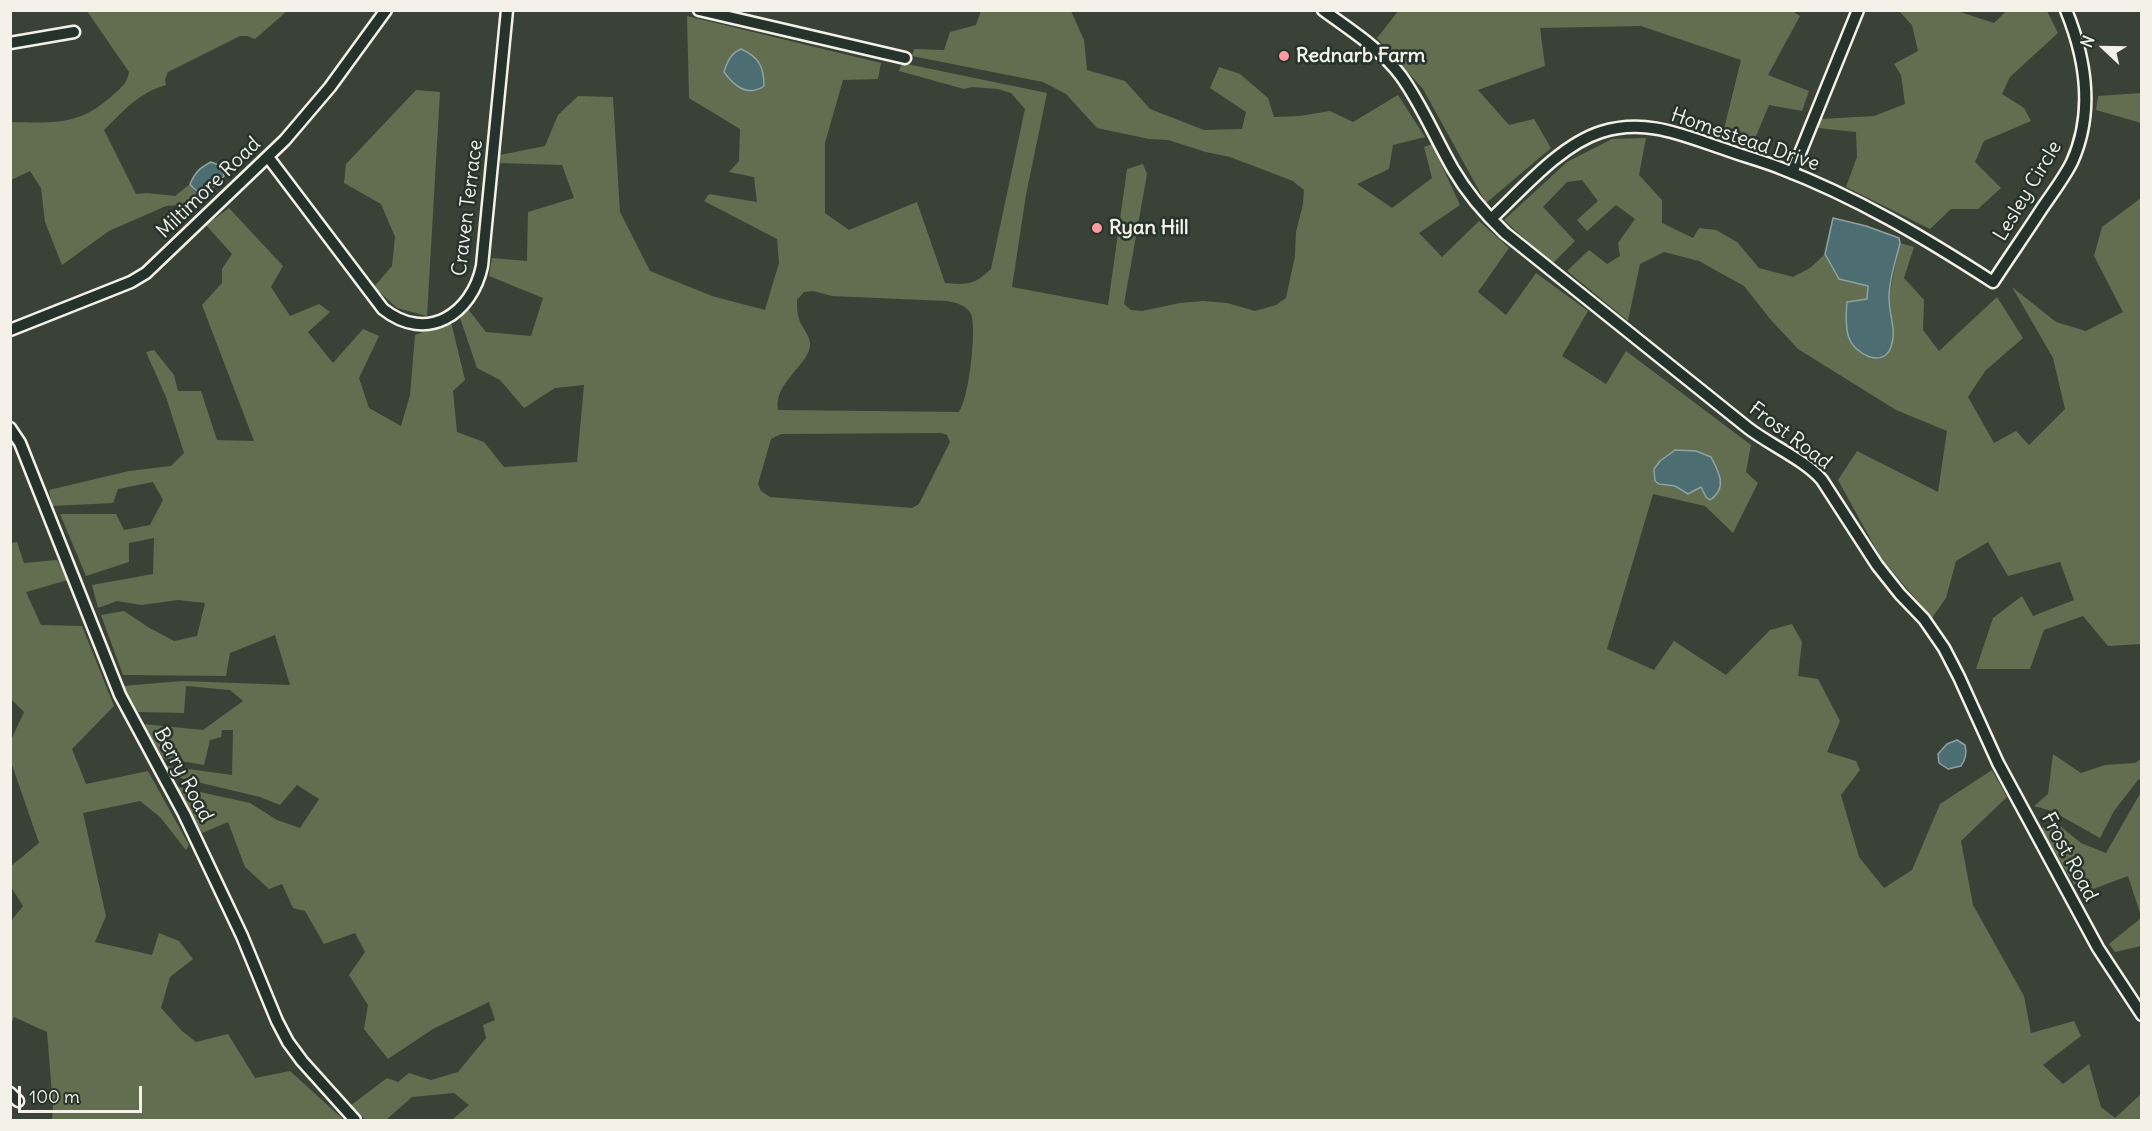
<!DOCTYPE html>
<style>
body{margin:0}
#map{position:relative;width:2152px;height:1131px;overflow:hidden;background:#3a4238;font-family:Delius,sans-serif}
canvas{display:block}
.frame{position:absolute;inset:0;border:12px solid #f4f1e8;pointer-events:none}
.north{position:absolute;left:2074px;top:18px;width:60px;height:60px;-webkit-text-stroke:4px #26332d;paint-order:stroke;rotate:292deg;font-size:16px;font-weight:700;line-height:24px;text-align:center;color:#f4f1e8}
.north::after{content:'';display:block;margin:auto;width:21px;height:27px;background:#f4f1e8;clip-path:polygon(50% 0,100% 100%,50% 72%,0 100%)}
.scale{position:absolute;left:18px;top:1086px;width:124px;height:27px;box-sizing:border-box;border:3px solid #f4f1e8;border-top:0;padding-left:8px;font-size:18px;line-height:21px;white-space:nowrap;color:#f4f1e8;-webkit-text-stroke:4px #26332d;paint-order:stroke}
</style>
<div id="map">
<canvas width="2152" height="1131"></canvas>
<div class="frame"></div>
<div class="north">N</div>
<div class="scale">100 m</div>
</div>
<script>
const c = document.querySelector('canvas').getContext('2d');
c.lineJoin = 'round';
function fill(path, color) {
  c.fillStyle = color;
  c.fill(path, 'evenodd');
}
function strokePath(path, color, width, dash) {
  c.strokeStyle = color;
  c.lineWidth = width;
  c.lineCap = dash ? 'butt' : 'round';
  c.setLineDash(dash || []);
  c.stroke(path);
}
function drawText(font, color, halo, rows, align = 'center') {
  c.font = font + ' Delius,sans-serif';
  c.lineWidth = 5;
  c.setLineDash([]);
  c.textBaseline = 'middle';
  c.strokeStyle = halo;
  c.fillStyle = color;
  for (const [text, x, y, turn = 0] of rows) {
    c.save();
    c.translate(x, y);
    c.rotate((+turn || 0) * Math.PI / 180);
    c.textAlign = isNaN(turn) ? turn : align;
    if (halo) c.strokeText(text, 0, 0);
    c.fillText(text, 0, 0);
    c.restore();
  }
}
fill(new Path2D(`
 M1399,10L1792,11L1800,16L1768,75L1809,91L1802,111L1769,105L1754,141L1724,129L1741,60L1641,26L1540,28L1545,66L1478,90L1509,125L1534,119L1551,148L1486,203L1423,89L1377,38Z
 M87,11H287L255,39L247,36H240L168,72L165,79L166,85C140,92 123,111 104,130L136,194L147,193L175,196L190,184L194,191L200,193L191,204L166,206L109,231L62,265L45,222L41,188L30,171L11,180L10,122C54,123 80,126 114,94C122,87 127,83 129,72Z
 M981,11H1071L1084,40L1087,70L1125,81L1150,109L1204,130L1242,129L1246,112L1210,88L1219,67L1240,74L1268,98L1274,117L1300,116L1330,111L1353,122L1398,95L1425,137L1393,145L1389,169L1357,184L1392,208L1432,178L1424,147L1432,144L1460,205L1419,233L1442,257L1479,221L1509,248L1478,292L1506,315L1536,273L1588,311L1562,356L1606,384L1626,351L1751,445L1746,472L1758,483L1733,533L1705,506L1653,494L1607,649L1654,670L1674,641L1726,675L1770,630L1792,624L1802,642L1798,676L1818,679L1840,721L1827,752L1856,761L1860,770L1841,795L1859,857L1884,888L1912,870L1940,804L1992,770L2007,797L1961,841L1973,905L2024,996L2031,1033L2074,1021L2081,1036L2043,1065L2063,1084L2089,1064L2101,1107L2115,1118L2141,1094V1120H452L469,1105L454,1093L412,1097L386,1120H366L350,1106L387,1078L398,1082L409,1073L431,1080L458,1072L486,1038L483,1025L495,1020L489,1002L433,1029L388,1059L364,1029L368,1005L349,975L365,952L355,933L324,944L305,911L293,908L282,884L269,889L245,867L228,822L202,833L173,786L250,803L277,820L300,828L319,799L297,785L280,805L260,797L168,775L167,766L232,775L233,730H222L221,737L210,740L204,765L163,758L143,724L203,730L243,701L230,690L186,686L184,713L138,712L123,686L182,681L290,685L275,635L230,653L226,676L123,675L101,615L124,611L148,627L174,641L197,636L205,603L178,600L141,605L117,601L98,608L92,585L153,574L154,538L129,543V562L86,576L60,514H116L124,530L150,525L163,500L153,482L118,489L113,503L52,506L49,490L129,471L171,466L184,453L166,397L146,352L154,350L174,375L178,391H201L217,440L254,441L202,305L222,283V269L232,254L206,225L229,208L283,266L271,287L290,316L319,304L330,312L308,332L333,363L363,329L379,336L359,378L369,408L401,426L410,395L415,335L451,322L465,380L453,391L457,432L484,442L504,467L577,462L584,385L555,388L524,408L500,380L477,368L460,318L468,309L486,332L531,336L543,298L489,276L492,258L527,261L528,212L574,198L562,165L500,163V155L545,146L558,115L578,96L613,97L620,212L650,271L712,296L765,310L779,263L777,239L704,201L709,194L757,202L754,177L729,172L739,161L740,129L689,98L687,16L881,63L878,79L843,80L825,143V213L849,230L917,202L945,283C968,285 974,285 991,269L1025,109L1011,93L998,89L972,87L964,89L899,71L902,63L1047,93L1026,195L1012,287L1108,305L1127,169L1143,164L1147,174L1124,304L1131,310L1142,311L1180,303L1203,301L1227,303L1255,311L1276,305L1286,298L1295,256L1296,232L1303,204L1304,190L1293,181L1230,157L1206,152L1168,140L1149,139L1097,128L1066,94L1043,82L912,56L914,49L944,50L950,32L976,25ZM813,291L832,296L947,301C956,303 967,305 971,314C977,330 969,398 959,412L778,410C774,387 798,372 808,353C815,339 803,331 799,319C797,313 797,307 797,300L804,292ZM941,433L947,435L950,442L919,504L912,508L770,497L761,491L758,484L771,439L781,434ZM1675,450L1714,462L1717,471L1704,493L1701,487L1683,492L1674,486L1659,484L1660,461Z
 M1899,11H1957L1994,23L2006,11H2047L2058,33L2010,77L2002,94L2024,108L2031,121L1984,141L1975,162L2001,188L1978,209H1951L1930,229L1846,187L1857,157L1856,132L1818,128L1821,119L1874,116L1905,104L1901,75L1894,64L1918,51L1912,25Z
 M416,90L440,92L427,316L397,308L374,287L392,266L395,237L381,204L344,183L346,164Z
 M2141,93V123L2096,110L2098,96Z
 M1646,138L1639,175L1662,200V223L1693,238L1699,228L1716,230L1737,242L1759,268L1793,277L1810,268L1825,254L1839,279L1868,286L1867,299L1846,315L1850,339L1893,323L1889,296L1900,243L1914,247L1904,278L1924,300L1923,330L1939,351L1997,297L2023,338L1985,371L1968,397L1994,443L2016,431L2029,445L2065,409L2053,358L2012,287L2056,322L2086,331L2123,312L2094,256L2102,227L2141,198V644L2108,646L2083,616L2044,630L2030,669H1976L1993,618L2022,596L2033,616L2074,600L2060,562L2008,576L1988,542L1956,561L1946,598L1932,618L1881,558L1838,480L1857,451L1938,492L1947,431L1896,410L1798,349L1771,320L1744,286L1699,261L1664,252L1640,264L1628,321L1567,271L1589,250L1607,264L1620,256L1618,243L1635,219L1616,205L1587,231L1577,220L1598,201L1582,180L1567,182L1543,207L1575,241L1552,264L1504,220L1567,162L1612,139Z
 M17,542L24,563L57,560L68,580L26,592L41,625L82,626L114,706L72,749L86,784L148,771L189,845L186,850L160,817L140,801L83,813L106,916L95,942L152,955L159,933L179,941L193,959L170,977L161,1008L182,1031L196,1042L228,1034L255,1078L290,1071L344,1120H52L53,1106L47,1032L14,1017L11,1024V921L23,906L11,887V866L39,843L11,762V740L24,712L10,698V543Z
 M2053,754L2081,773L2105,765L2135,763L2141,759V779L2138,780L2114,811L2100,838L2052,811L2034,806L2048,794Z
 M2141,792V916L2128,876L2080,894L2041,829L2054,821L2081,843L2106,853Z
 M2141,918V946L2115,952L2109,944Z`), '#626e4f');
const water = new Path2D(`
 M741,49C759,57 764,67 764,86C748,97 734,86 724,72C727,62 731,53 741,49Z
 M211,162L221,166L224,176C214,187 202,202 190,184C195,173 199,168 211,162Z
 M1833,218L1866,226L1899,238L1900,243C1896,260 1889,280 1889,297C1889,315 1897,330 1891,347C1883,369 1855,354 1849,338C1845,327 1846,313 1847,302L1867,299L1868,286L1839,279L1825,254Z
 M1675,450L1696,451L1711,457C1719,472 1728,488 1710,500L1706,497L1701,487L1688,494L1675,486L1659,484L1655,481L1654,469L1660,461Z
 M1957,740L1965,745C1967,753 1966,759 1961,766L1948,769L1939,763L1938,754L1947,744Z`);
fill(water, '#4c6e73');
strokePath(water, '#8fa2a2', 1.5);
const minor = new Path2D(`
 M699,10L905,58
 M1323,10C1350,30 1381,49 1401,76C1422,105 1435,138 1453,169C1467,193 1485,214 1505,233L1748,428C1770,445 1805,460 1822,480L1877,565L1900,594L1924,619L1944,648L1959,677L1998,763L2098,948L2142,1015
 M10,43L74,32
 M268,157L383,309C427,344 472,314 482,266L507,10
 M1792,173L1858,10
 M1491,219C1522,190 1560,145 1601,132C1646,118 1682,135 1724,149C1743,156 1762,161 1780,168C1856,197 1925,238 1993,282C2008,259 2024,236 2039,213C2050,196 2063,180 2072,162C2094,113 2086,59 2066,10
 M10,330L131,282L146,273L285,140L330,87L386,10
 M10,428L20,443L120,695L184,814L242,936L277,1021L288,1042L302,1061L355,1120
 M10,1093L18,1101`);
strokePath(minor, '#f4f1e8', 15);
strokePath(minor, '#26332d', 10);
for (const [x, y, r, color] of [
 [1284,56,6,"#ff9aa2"],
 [1097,228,6,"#ff9aa2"]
]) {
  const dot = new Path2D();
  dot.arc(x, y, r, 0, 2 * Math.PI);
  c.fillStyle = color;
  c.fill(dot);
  strokePath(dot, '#26332d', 2);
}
drawText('bold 20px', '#f4f1e8', '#26332d', [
 ["Rednarb Farm",1296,56],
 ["Ryan Hill",1109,228]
], 'left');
drawText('20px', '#f4f1e8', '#26332d', [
 ["Homestead Drive",1745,140,19],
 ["Miltimore Road",209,188,-44],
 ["Lesley Circle",2028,191,-59],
 ["Craven Terrace",468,208,-83],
 ["Frost Road",1790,436,37],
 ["Berry Road",183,775,62],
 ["Frost Road",2069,857,62]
]);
</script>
